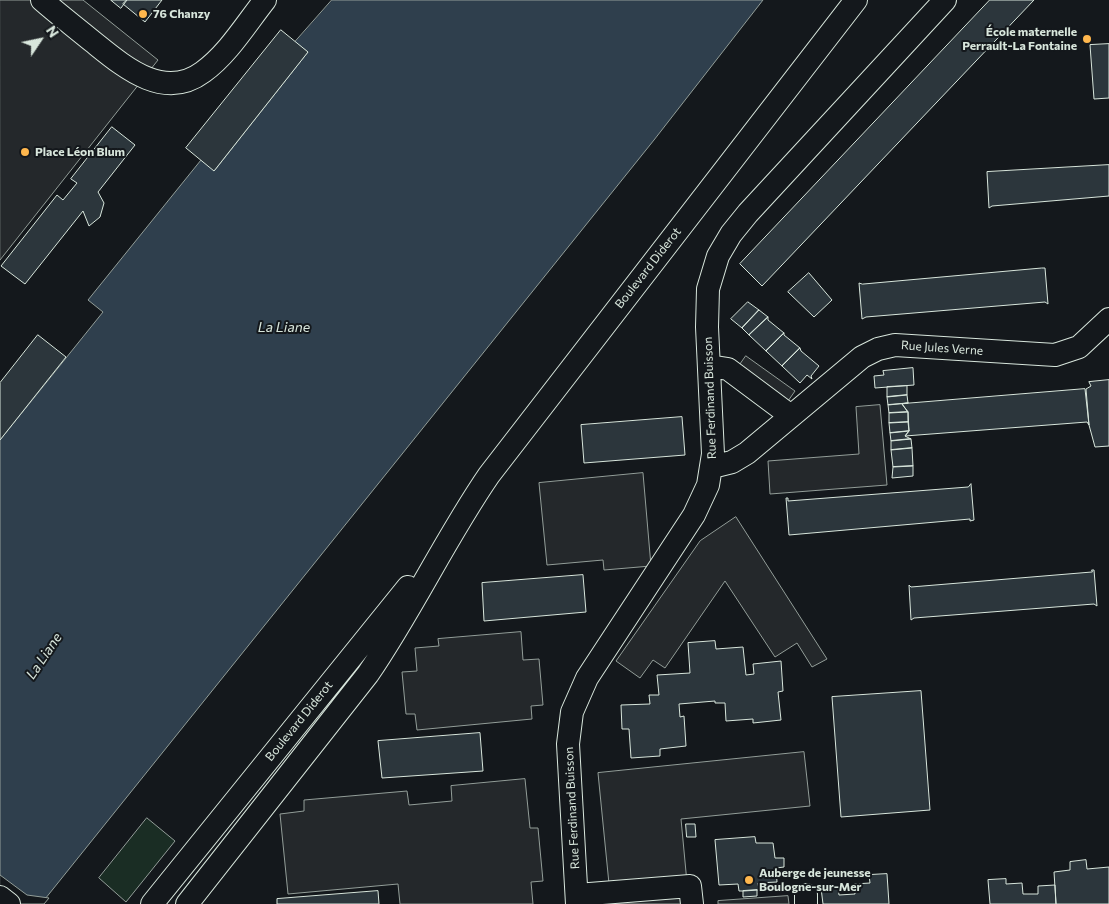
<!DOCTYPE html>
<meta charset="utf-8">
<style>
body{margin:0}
#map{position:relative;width:1109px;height:904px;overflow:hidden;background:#14181c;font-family:Commissioner,sans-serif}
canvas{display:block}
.north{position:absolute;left:15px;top:15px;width:50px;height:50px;-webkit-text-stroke:4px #14181c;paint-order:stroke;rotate:56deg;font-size:14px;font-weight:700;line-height:20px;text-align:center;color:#d8e6dc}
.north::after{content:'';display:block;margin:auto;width:18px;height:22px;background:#d8e6dc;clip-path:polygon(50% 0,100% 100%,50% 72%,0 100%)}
</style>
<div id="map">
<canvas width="1109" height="904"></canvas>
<div class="north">N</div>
</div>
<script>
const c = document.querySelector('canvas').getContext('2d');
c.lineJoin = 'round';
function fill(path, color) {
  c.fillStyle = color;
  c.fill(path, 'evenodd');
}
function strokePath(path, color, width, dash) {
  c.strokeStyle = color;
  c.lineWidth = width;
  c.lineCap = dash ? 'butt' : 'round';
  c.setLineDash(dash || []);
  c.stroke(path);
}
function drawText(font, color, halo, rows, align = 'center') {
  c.font = font + ' Commissioner,sans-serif';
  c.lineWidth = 4;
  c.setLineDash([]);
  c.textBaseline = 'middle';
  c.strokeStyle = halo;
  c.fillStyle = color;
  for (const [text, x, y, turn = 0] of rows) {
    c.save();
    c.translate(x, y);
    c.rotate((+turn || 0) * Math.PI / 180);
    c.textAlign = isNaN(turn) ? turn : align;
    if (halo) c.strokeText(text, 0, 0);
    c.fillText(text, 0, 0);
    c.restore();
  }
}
const green = new Path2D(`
 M147,818L175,841L126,902L99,878Z`);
fill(green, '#1a2d24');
strokePath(green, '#939e99', 1);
const parking = new Path2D(`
 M0,0H83L158,60L0,260Z
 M746,356L795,391L788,401L739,366Z
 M880,405L887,485L770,494L768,461L859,454L856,407Z
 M643,473L651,566L604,570L603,560L547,565L539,483Z
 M736,517L827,659L812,667L797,643L775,657L725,581L665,668L653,660L640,678L616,661L700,541Z
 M521,632L523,660L539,659L543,705L531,706L532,719L417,730L415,714H406L402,672L417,671L415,648L439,646L438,639Z
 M804,752L810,806L681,819L689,904H611L598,773Z
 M525,779L530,828H538L543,881L531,882L533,904H400L398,884L288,894L280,814L304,811V800L407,791L409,805L452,801L451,786Z
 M788,896L789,904H718V901Z`);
fill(parking, '#24282b');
strokePath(parking, '#939e99', 1);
const water = new Path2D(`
 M332,0H763L654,140L41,904H0V440L103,312L88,300L201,160L215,170L308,52L295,42Z`);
fill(water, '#2f3f4d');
strokePath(water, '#939e99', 1);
const pier = new Path2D(`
 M0,875L27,895L49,898L44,904H0Z`);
fill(pier, '#14181c');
strokePath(pier, '#939e99', 1);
const building = new Path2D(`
 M111,0H127L121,8Z
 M127,0H162L145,22L123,4Z
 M990,0H1034L762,286L740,264Z
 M281,30L308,52L214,171L186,148Z
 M1109,44V98L1094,99L1090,45Z
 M112,127L135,145L98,192L104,203L100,217L89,226L83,211L25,284L1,266L57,195L63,200L77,183L71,179Z
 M1109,165V196L992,206L989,208L987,172Z
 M1042,268H1045L1048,304L1045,302L866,317L862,319L859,283L862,284Z
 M809,273L832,300L814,317L788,292Z
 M748,302L759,310L742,328L731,319Z
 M759,310L768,317L749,335L742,328Z
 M768,317V320L784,333L766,351L749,335Z
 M784,333V335L800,348L782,366L766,351Z
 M38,335L66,357L0,440V383Z
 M800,348L801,351L819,366L811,376L812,379L807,375L800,383L782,366Z
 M913,368L914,385L875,388L874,376L884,375L883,371Z
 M1109,380V446L1095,447L1089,425L1086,389L1091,386L1089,382Z
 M907,386V395L887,397V387Z
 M1085,389L1089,425L1087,422L905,436L909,431L908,412L902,404Z
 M907,395L908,403L888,405L887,397Z
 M908,403L902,404L908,412L889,413L888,405Z
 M908,412V422L889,423V413Z
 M682,417L685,455L584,463L581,425Z
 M908,422L909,431L890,433L889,423Z
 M909,431L905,436L911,439L891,441L890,433Z
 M911,439L912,448L891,450V441Z
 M912,448L913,466L893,467L891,450Z
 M913,466V476L892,478L893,467Z
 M971,484L974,520L970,521V519L789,535L786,498H788V501L968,487Z
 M1092,570H1094L1097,606L1094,604L914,618L911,620L909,585L911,587L1092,572Z
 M583,575L586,612L484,621L482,583Z
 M715,641L716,649L743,647L746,675L754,674L753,664L781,661L783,691L778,692L781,720L753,723V719L726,721L725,703H715V701L679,704L680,717L684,716L686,746L660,749V756L631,758L629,729H622L621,705L650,704L649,695H659L657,675L690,673L688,643Z
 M921,691L930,810L841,817L832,697Z
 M480,733L483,771L382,778L378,741Z
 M686,824H695L696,837H687Z
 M755,837L756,843H773L775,858H784V867L776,868L777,882L758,883L759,890L743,891H739L738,884L719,885L715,840Z
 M1086,860L1087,869L1109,867V904H1056L1054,872L1070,870V862Z
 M887,874L889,904H823L821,888L838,887L839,895L855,894L854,884L870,883L869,875Z
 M1006,879V884L1022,883L1023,894H1038V886L1055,885L1056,904H990L988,880Z
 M757,890V896L743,897V891Z
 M378,891L379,904H277V899Z`);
fill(building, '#2c363c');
strokePath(building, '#d8e6dc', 1);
const minor = new Path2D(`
 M42,0C58,14 75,27 92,41C122,65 163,102 203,72C228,54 246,24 265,0
 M709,366L728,369L791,416
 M712,467L732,462L747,453L862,357L878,349L895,345L1055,355L1079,347L1109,319
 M577,895L690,886L692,904
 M806,895V904
 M0,897L9,904
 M152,904L408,587
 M187,904L368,674C412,610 445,539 489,475L856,0
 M577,904L568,744L572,712L587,678L694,515L708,485L713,454L707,327L708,289L718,256L731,234L748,213L945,0`);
strokePath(minor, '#d8e6dc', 24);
strokePath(minor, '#14181c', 22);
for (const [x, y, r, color] of [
 [143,14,5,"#ffb74d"],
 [1087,39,5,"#ffb74d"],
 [25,152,5,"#ffb74d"],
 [749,880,5,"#ffb74d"]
]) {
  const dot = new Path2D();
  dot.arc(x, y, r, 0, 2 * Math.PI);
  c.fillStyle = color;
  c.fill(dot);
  strokePath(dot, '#14181c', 2);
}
drawText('bold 12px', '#d8e6dc', '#14181c', [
 ["76 Chanzy",153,14],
 ["École maternelle",1077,32,"right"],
 ["Perrault-La Fontaine",1077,46,"right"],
 ["Place Léon Blum",35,152],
 ["Auberge de jeunesse",759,873],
 ["Boulogne-sur-Mer",759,887]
], 'left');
drawText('12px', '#d8e6dc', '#14181c', [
 ["Boulevard Diderot",648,268,-52],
 ["Rue Jules Verne",942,348,4],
 ["Rue Ferdinand Buisson",710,398,-92],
 ["Boulevard Diderot",299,721,-51],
 ["Rue Ferdinand Buisson",572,808,-93]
]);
drawText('italic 14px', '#d8e6dc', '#14181c', [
 ["La Liane",284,327],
 ["La Liane",44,656,-56]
]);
</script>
